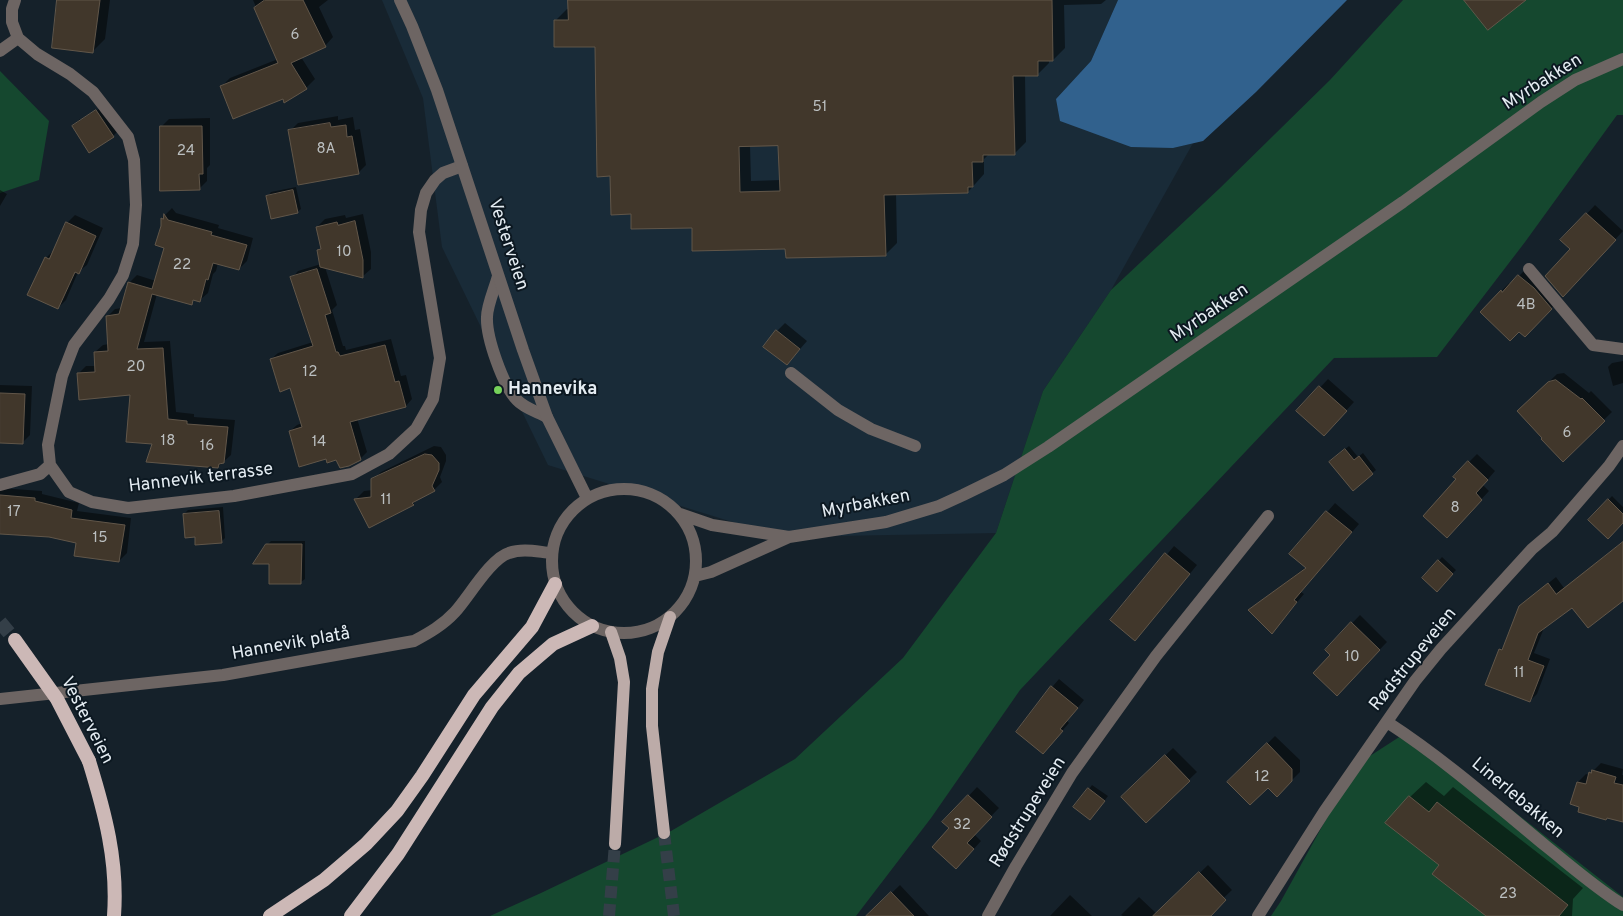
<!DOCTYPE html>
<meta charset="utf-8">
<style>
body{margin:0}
canvas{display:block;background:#15212a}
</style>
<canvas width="1623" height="916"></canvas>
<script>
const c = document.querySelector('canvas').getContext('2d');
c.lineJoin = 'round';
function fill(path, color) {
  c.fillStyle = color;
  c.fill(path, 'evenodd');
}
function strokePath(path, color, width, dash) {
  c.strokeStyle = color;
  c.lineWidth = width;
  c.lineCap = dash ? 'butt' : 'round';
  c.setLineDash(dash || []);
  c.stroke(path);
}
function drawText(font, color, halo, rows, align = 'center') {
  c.font = font + ' Overpass,sans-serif';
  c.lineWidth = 4;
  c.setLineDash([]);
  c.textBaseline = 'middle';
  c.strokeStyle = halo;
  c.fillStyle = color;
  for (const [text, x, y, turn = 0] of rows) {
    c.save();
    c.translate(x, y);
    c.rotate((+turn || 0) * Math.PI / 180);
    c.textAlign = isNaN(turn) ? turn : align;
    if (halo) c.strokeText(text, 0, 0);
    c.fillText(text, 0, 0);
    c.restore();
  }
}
fill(new Path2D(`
 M382,0H1118L1091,61L1056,99L1173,148L1193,143L1111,290L1043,391L996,533L781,537L548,465L442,247L423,98Z`), '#192b38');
fill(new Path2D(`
 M1403,0H1623V115H1617L1525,242L1437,357L1334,358L1020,690L931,818L856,916H490L541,893L671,831L795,759L903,658L996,533L1043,391L1111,290L1219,189L1330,80Z
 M0,71L49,121L39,180L0,193Z
 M1407,732L1493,795L1623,897V916H1271L1281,901L1356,765Z`), '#15482f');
fill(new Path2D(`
 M1118,0H1347L1256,92L1203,141L1173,148L1131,147L1060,121L1056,99L1091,61Z`), '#31618d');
fill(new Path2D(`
 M58,0H110L105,39L93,51Z
 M253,0H328L319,7L333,37L325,46L301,57L315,79L306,88L284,98L222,86L230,78L278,59Z
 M569,0H1106L1101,4L1064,5L1065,48L1053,60H1049V63L1037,75H1025L1026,142L1014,154H989L984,159V174L968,192L896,193L897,243L885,255L786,248L632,213L612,175L596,45L555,21L567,9H569ZM750,145H779L781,180L751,181Z
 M102,107L121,128L113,136L90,152L73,126L80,119V121Z
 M338,116V120L353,117L355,130L360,129L366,165L358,173L290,131L298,123Z
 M210,118V165L207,168V181L199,189L161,127L169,119Z
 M296,187L301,209L297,212L268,196L271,192Z
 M0,190L7,194L0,206Z
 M1595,205L1623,231L1571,287V249L1562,240Z
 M172,208L176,213L219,225L218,228L253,238L247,261L239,269L218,263L216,271L213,274L208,293L200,300L195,299L191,303L157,294L144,342L170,341L176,412L194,414V417L235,420L231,455L218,467L153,443L132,394L78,374L86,366H96L95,352L103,345L109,344L107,317L115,309L122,308L129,283L137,275L156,281L166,247L162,218Z
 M363,214L371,252V269L363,276L325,267L337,305L332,310L343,346H345L346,350L391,339L401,376L406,375L412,399L406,406L357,418L367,452L360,459H337L327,458L290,431L297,425L302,423L291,387L271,359L278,353L313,342L292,278L298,271L321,264L318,251L321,247L317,227L325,219L345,215L346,218Z
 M75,215L103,228L87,265L78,272L66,300L58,308L46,258L54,250L67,223Z
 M1527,268L1559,300L1533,328L1519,330L1481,312L1509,283L1511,284Z
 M785,323L807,341L787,364L777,331Z
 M1623,361V383L1613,386L1608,367L1612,363Z
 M1564,373L1589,393L1591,391L1612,412L1563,460L1519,411L1557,374Z
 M1328,379L1354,402L1332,426L1298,411Z
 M0,385L32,386L30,435L22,443L0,442Z
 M434,446L441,447L446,455V461L440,477L442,482L434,490L419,498L413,504L356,499L364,491L373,490V480L381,472Z
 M1349,446L1358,457L1363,453L1376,470L1353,489L1334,458Z
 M1477,454L1495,471L1483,485L1489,491L1455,528L1469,462Z
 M0,488L42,491V494L79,503L77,511L131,518L127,553L119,561L77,542L49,536L0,532Z
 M1612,496L1623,507V521L1590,519Z
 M1335,503L1359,524L1301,592L1304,594L1272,632L1250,610L1258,603L1306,567L1291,554Z
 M223,507L225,538L222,541L196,536L184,514L188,510Z
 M271,541H305V579L301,582L267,545Z
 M1623,542V599L1573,606L1544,628L1534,653L1550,659L1537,694L1530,701L1487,684L1501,649L1505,645L1520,606L1556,577L1564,588Z
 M1174,546L1197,565L1143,631L1112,620Z
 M1442,557L1456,570L1437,590L1423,578Z
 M1360,615L1387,642L1337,694L1332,655L1326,650Z
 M1059,679L1084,700L1067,721L1069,723L1050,745L1036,706Z
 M1275,736L1300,760V772L1277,795L1268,786L1229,782Z
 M1173,748L1197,772L1146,821L1122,797Z
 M1601,763L1623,769L1622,775H1623V822L1578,782L1586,774L1589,775Z
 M1426,782L1444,796L1453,787L1583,888L1573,899L1572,916H1488L1440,865L1410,797Z
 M1092,785L1108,796L1094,815L1089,789Z
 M977,787L999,808L974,834L981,841L964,860L950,828L944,822Z
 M1208,865L1232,890L1205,916H1123L1121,915L1139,897L1157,914Z
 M900,885L929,916H868L877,907Z
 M1070,895L1092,916H1050Z`), '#0007');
const building = new Path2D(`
 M57,0H100L93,53L52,48Z
 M265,0H303L326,47L291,63L307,89L284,103L283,99L233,119L220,86L278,63L254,8Z
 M568,0H1052L1053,61H1038V76H1013L1015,155H983V162H972L973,187H968V193L884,195L886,256L786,258L785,249L692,251V228L631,229V214L611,215L610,176L597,177L595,47H554V20H568ZM778,146L780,191L740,192L739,147Z
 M1464,0H1526L1488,30Z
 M96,110L114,137L89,153L72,126Z
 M330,123L331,127L346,125L347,137L352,136L359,174L298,185L288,130Z
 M160,126H202L203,174H199L200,190L160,191Z
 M293,190L298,213L271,219L266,196Z
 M1586,213L1616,240L1563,297L1545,276L1570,249L1560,240Z
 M164,214L168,220L212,232L211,235L247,245L239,270L213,263L208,280L206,279L200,302L193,300L192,305L152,294L137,349L163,348L168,419L187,421V424L228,427L224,463L219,464L218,468L146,462L152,444L126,442L130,395L79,400L77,373L95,372L94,352L108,351L106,316L119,314L128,282L152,289L164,248L155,245L161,226V218L163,219Z
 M355,221L363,260V278L320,267L317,250L321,249L316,227L337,222L338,225Z
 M66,222L96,236L79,274L75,272L58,309L27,295L45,257L49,259Z
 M317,269L331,313L325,315L336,352H338L340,356L385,345L395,382L399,381L406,407L350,422L361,460L349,466L340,468L336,460L327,463L326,459L299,467L289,431L302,427L290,388L280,392L270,359L313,346L290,277Z
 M1518,275L1534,288L1552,309L1525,337L1519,332L1510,341L1480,312L1501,290L1502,292Z
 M776,330L800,349L787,365L763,347Z
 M1556,380L1581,399L1582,398L1605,421L1563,462L1541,439L1542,438L1517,411L1548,382Z
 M1319,386L1347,411L1324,436L1296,411Z
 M0,393L25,394L23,444L0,443Z
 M1345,449L1354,460L1359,456L1373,474L1353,491L1329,462Z
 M425,454L432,455L439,463V470L432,486L435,491L412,503L414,505L369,528L354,499L371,497V479Z
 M1468,461L1488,480L1476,493L1482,500L1447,538L1423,516L1456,479L1453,477Z
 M0,495L35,498V501L72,510L71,518L125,525L119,562L74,556L76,543L49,537L0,534Z
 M1608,499L1623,514V523L1608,539L1588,520Z
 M219,511L222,543L195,545V537L185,538L183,514Z
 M1326,511L1352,532L1294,600L1297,602L1272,634L1248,610L1306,568L1289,554Z
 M1623,542V601L1588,628L1572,608L1538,633L1528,660L1544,666L1530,702L1485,685L1499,649L1502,650L1519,606L1548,583L1556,594Z
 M266,544H302L301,584H269V564H253Z
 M1165,553L1190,574L1135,641L1110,620Z
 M1438,560L1453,574L1437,592L1422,578Z
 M1351,622L1380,650L1337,696L1313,673L1330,655L1325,650Z
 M1051,686L1078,708L1060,729L1063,731L1043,754L1016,732Z
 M1267,743L1292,769V781L1277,797L1268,788L1250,805L1227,782Z
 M1165,755L1190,781L1146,823L1121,797Z
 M1592,770L1616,777L1614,783L1623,785V822L1607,818L1606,820L1578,812L1579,807L1570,804L1577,782L1586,784L1589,772L1591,773Z
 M1088,788L1105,801L1090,820L1073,807Z
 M968,795L992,817L967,843L974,849L956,869L932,847L949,828L942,822Z
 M1409,796L1429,812L1437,802L1568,905L1559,916H1486L1432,874L1439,865L1385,823Z
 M1199,872L1226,900L1211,916H1153Z
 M891,892L914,916H866Z`);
fill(building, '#41372b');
strokePath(building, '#615649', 1);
strokePath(new Path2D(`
 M664,833L674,916
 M609,916L615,844`), '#343f48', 12, [12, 6]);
strokePath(new Path2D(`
 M0,622L15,640`), '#343f48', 14, [14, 7]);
strokePath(new Path2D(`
 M0,51L18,38
 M1529,269L1593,345L1623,349
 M498,276C495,288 487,305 487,317C486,337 503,386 517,400C524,408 538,412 547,417
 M791,373L838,410L871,429L915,446`), '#6d6563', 12);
strokePath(new Path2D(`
 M15,0L12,9V22L18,38L37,54L70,74L93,92L128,137L134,160L136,205L133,244L123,275L109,299L74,345L62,376L48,445L50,465L69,492L92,502L128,508L234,496L352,474L389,454L416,429L433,399L440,358L419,232L421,210L426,193L435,180L443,173L462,166
 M0,485L40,474L50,465
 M0,699L223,675L414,641C429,633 443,625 455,612C468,598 491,558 509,553C523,548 538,552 552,553
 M1387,722C1444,759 1495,804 1547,847C1572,867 1596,888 1623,905
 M988,916L1016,866L1072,773L1156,656L1268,516
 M1258,916L1324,812L1415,681L1441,649L1532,549L1552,532L1609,466L1623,446`), '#6d6563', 12);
strokePath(new Path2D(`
 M400,0L412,26L437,90L523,350L547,417L587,498
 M552 561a72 72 0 1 1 144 0a72 72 0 1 1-144 0Z
 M680,514L712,525L789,537L886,522L939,506L963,495L1004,475L1048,447L1403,202L1541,102L1575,80L1623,59
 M695,576L711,572L789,537`), '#6d6563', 12);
strokePath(new Path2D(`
 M611,632L620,658L624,682L615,844
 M664,833L652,726V689L658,652L670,617`), '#bcaba8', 12);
strokePath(new Path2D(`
 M89,761C105,813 118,861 114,916
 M270,916L324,880L366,844L397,811L422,776L474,695L532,627L555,584
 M351,916L398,854L492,707L519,673L553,644L592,626`), '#ccb8b6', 14);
strokePath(new Path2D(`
 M15,640L57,699L89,761`), '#ccb8b6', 14);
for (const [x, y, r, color] of [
 [498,390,5,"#76d25a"]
]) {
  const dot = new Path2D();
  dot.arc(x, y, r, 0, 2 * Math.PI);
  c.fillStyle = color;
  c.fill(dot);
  strokePath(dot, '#0c1821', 2);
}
drawText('15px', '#bbbfc0', null, [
 ["6",295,36],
 ["51",820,108],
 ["8A",326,150],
 ["24",186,152],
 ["10",344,253],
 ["22",182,266],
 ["4B",1526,306],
 ["20",136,368],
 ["12",310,373],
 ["6",1567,434],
 ["18",168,442],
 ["14",319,443],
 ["16",207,447],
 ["11",386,501],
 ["8",1455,509],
 ["17",14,513],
 ["15",100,539],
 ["10",1352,658],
 ["11",1519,674],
 ["12",1262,778],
 ["32",962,826],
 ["23",1508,895]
]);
drawText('18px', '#e4ecf2', '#0c1821', [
 ["Myrbakken",1543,83,-32],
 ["Vesterveien",507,245,72],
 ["Myrbakken",1210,314,-34],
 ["Hannevik terrasse",201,479,-7],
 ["Myrbakken",866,505,-11],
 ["Hannevik platå",291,645,-10],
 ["Rødstrupeveien",1414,660,-51],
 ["Vesterveien",86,721,63],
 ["Linerlebakken",1517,799,40],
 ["Rødstrupeveien",1029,813,-58]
]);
drawText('bold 18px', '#e4ecf2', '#0c1821', [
 ["Hannevika",508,390]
], 'left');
</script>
